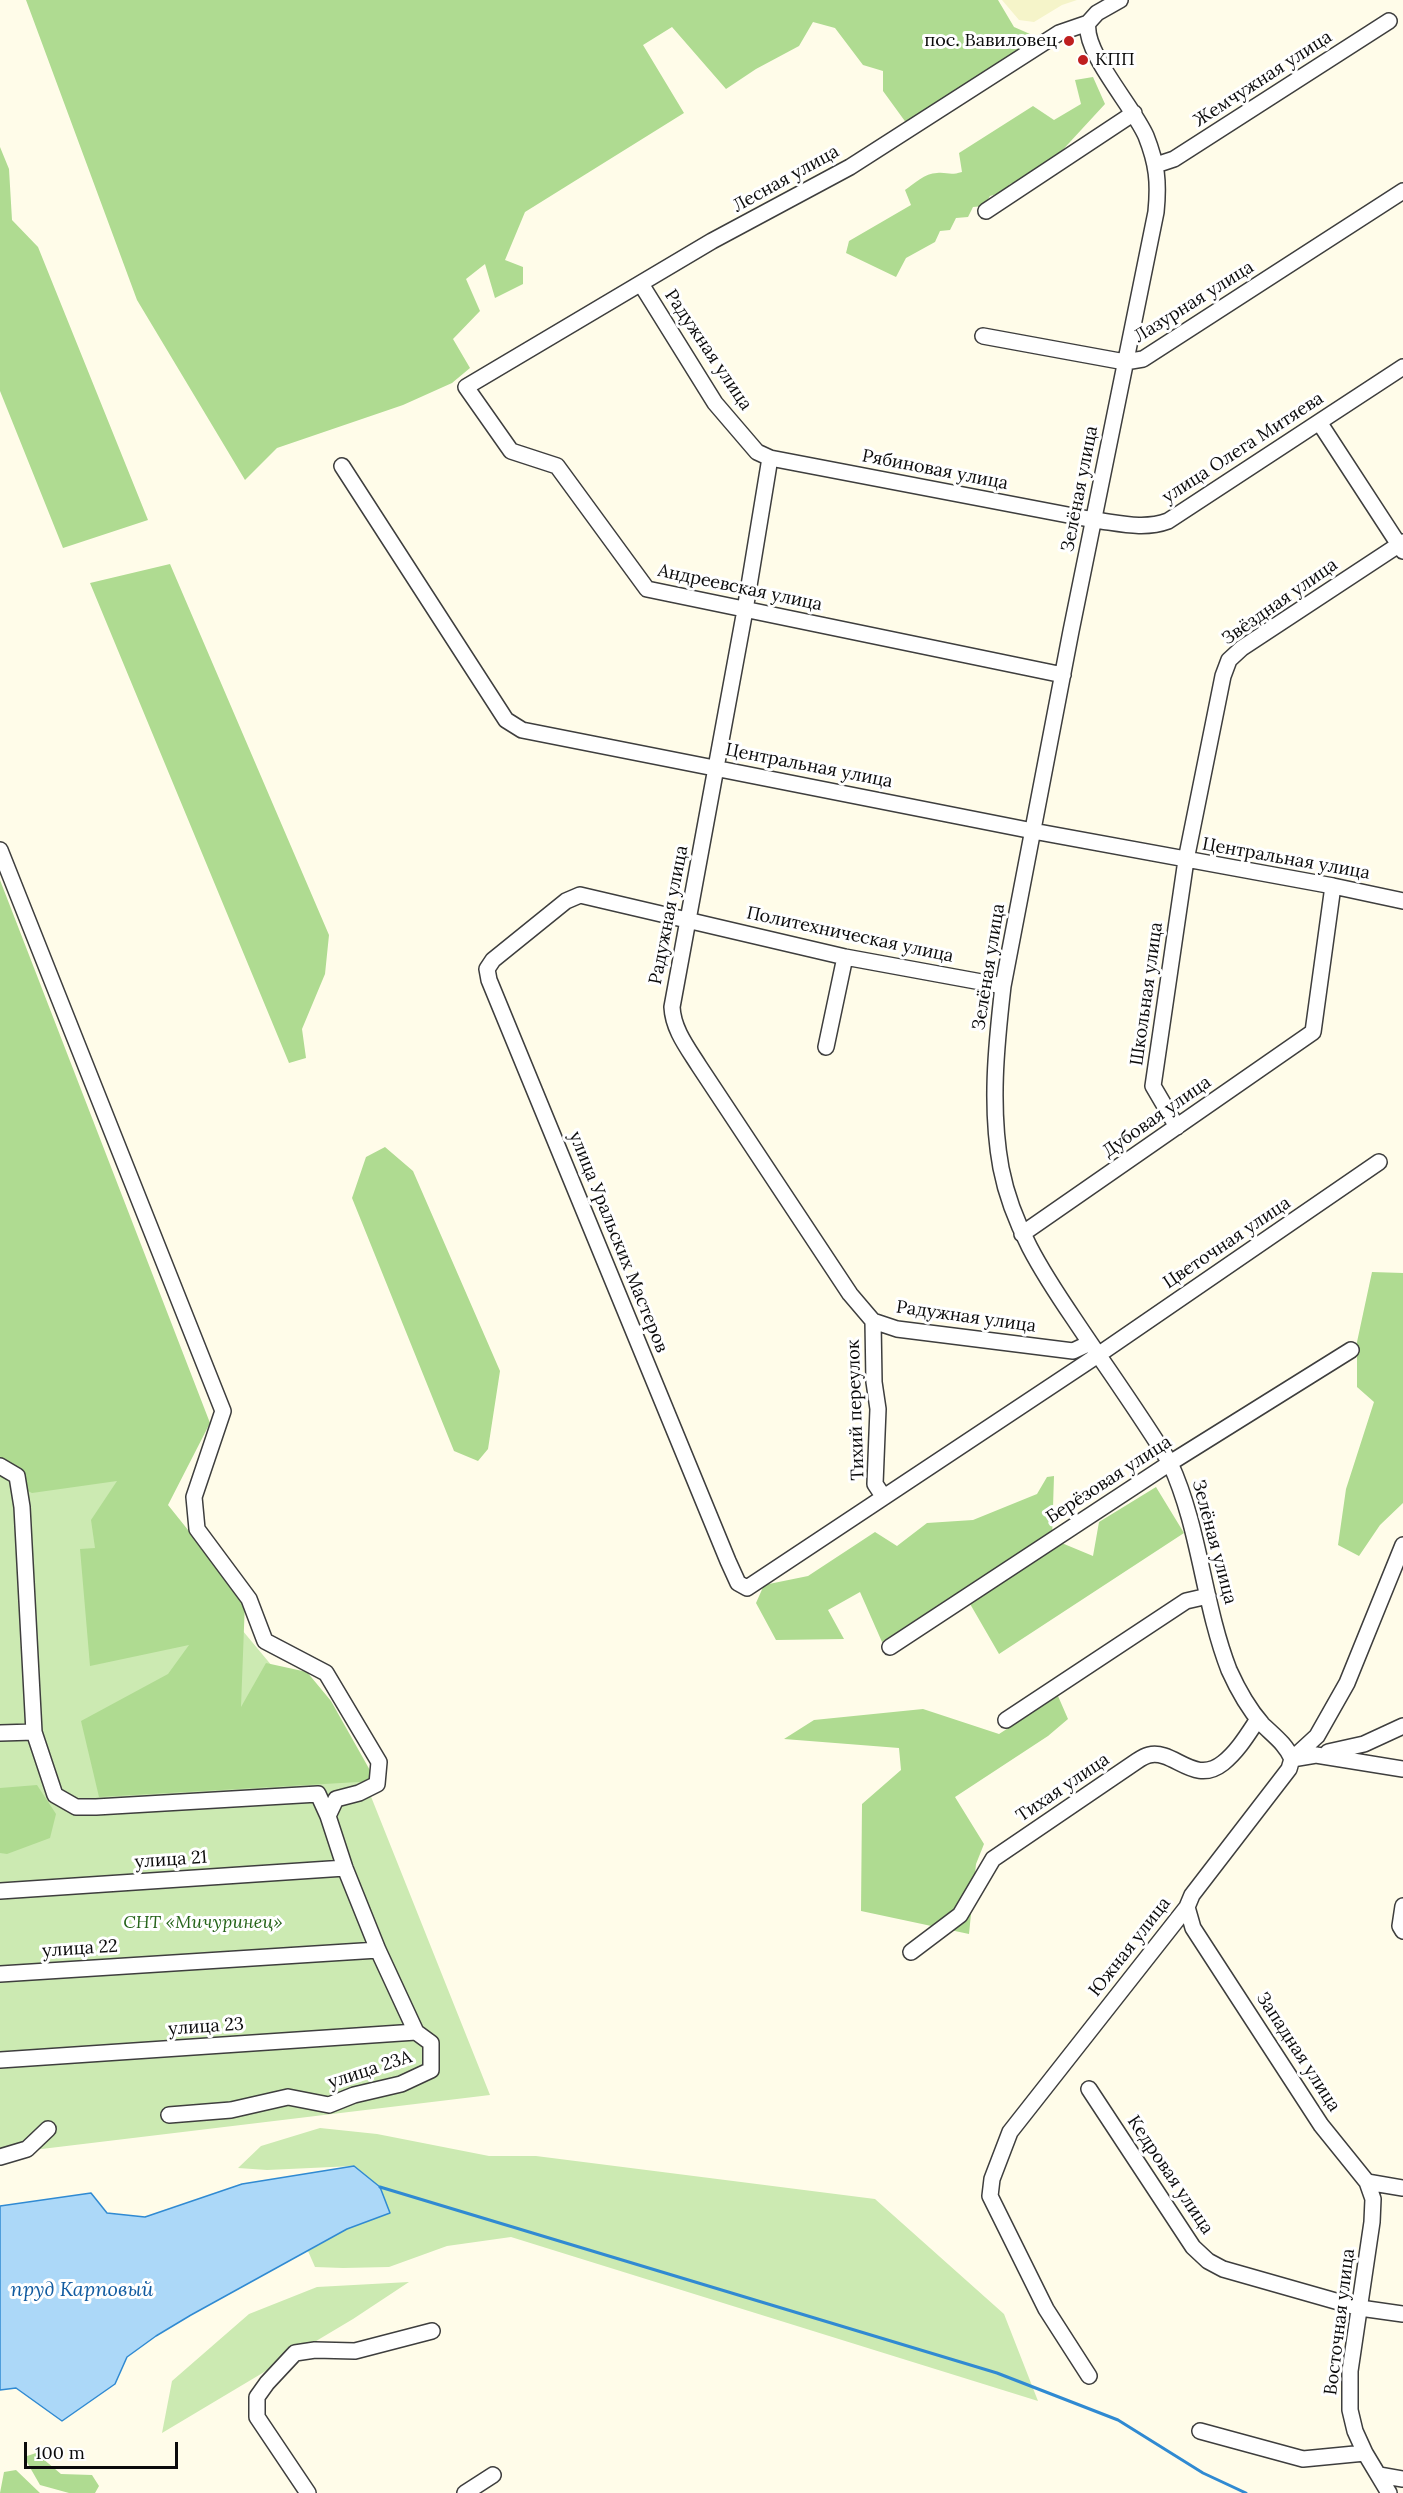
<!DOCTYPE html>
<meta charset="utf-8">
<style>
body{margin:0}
#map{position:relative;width:1403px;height:2493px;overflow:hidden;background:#fffce9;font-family:Lora,serif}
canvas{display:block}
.scale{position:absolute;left:24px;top:2442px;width:154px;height:27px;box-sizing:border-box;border:3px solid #0b0b0b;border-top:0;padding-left:8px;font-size:18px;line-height:21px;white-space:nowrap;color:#0b0b0b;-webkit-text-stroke:4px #fff;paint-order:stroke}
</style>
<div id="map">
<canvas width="1403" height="2493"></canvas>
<div class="scale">100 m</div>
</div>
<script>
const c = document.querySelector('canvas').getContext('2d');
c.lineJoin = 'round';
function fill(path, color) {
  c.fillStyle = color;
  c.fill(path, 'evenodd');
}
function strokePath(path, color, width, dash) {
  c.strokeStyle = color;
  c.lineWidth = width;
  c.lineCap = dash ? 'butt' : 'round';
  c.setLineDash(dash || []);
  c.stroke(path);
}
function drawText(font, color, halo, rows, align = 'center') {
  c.font = font + ' Lora,serif';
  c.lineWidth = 6;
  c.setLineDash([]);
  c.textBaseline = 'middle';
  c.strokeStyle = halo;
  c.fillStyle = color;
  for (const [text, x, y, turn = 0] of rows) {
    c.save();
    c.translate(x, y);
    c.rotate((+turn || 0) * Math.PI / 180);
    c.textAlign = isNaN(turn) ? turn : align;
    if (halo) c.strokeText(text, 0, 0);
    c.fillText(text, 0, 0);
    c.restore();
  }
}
fill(new Path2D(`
 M1002,0H1077L1062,5L1034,22L1019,20Z`), '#f5f4c9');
fill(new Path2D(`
 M0,1190L118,1481L362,1774L490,2095L0,2154Z
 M320,2128L377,2134L489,2156H536L875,2199L1004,2314L1038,2401L511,2237L447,2246L389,2267L343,2268L315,2267L308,2251L347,2229L354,2166L267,2170L238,2168L261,2146Z
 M409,2282L353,2319L162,2433L172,2381L249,2314L317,2287Z`), '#cceab2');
fill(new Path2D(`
 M26,0H998L1014,27L1030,34L1036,45L907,124L883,91V71L863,65L835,28L813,22L799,46L756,69L726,89L672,27L643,45L684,113L525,212L505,260L523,267V284L495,298L485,264L466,279L480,311L453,339L470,368L452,383L403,405L277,448L245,480L137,300Z
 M1093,77L1105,104L1058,155L1040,166L1027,178L1010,184L1004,192L990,196L984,206L973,207L968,217L956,218L950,230L940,231L935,242L906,258L896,277L846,253L849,241L911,205L905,190C914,184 925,173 937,173C948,172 949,176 962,172L959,153L1033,106L1054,120L1081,104L1075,80Z
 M0,147L9,169L12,220L38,247L148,520L63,548L0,391Z
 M170,564L329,935L325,974L302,1029L306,1058L289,1063L90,583Z
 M0,880L210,1423L168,1505L245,1601L241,1707L266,1663L307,1672L331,1701L376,1781L99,1797L81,1721L168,1674L189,1645L90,1666L80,1549L95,1548L91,1520L117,1481L32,1493L0,1477Z
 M385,1147L413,1171L500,1371L488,1449L478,1461L454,1451L352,1198L366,1157Z
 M1372,1272L1403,1273V1503L1380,1525L1359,1556L1338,1545L1346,1489L1374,1402L1357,1387V1342Z
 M1054,1476L1052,1539L1093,1556L1099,1522L1156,1487L1184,1533L999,1654L962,1590L882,1642L860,1592L828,1610L844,1639L776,1640L756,1603L764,1585L808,1576L875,1532L897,1546L927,1523L973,1520L1037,1494L1047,1477Z
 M1058,1696L1068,1719L1048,1736L955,1797L984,1844L976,1864L969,1934L861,1911L862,1804L901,1770L899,1748L784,1739L814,1720L923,1709L999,1734Z
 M37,1785L56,1814L50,1838L7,1854L0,1853V1788Z
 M36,2453L61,2474L92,2475L99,2486L95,2493H69L40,2485L24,2457Z
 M16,2470L40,2493H0L4,2472Z`), '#afdb91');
const water = new Path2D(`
 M354,2166L380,2187L390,2213L347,2229L191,2315L156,2336L127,2357L115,2384L62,2421L16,2388L0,2390V2206L91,2193L107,2213L145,2217L242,2184Z`);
fill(water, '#acd8f8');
strokePath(water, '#308ad2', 1.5);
strokePath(new Path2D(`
 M380,2187L997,2373L1118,2420L1203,2473L1246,2493`), '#308ad2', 3);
const minor = new Path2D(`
 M1088,23C1083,52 1133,106 1146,136C1157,164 1159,182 1156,212L1071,631L1003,986C996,1047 990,1108 1001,1168C1012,1225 1042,1272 1074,1319C1106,1367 1140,1414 1170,1463C1200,1528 1203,1603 1229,1670C1238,1690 1248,1708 1262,1724C1273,1735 1286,1744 1292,1759
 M1156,165L1174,159L1389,21
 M986,211L1134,113
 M641,284L715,403L757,452L770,458L1094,520C1119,523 1144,530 1168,521L1403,367
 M983,336L1125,362L1143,359L1403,191
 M1319,422L1403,551
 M770,458L745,610L672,1007C673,1029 687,1047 699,1066L850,1294L873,1321L897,1329L1073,1351L1090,1343
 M342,466L506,720L522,730L1033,831L1333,886L1403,901
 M1063,675L647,589L557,466L511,451L466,387L712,241L850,167L1059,33L1088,23L1097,13L1120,0
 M0,850L223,1411L194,1497L197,1529L249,1599L265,1641L326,1673L379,1762L377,1784L359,1793L336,1799L328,1816
 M1003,986L845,957L580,895L566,901L493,960L487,969L489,980L728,1561L738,1583L747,1588L1098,1355L1379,1162
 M826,1047L845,957
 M1177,1127L1153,1086L1186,860L1223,676L1229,660L1242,648L1403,542
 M1022,1234L1313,1032L1333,886
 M873,1321L874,1382L878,1409L875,1484L883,1496
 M0,1466L17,1476L22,1507L34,1732L55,1795L76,1807H96L318,1794L328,1816L345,1868L378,1950L416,2032L431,2043V2070L401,2084L354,2095L329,2105L288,2097L231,2110L169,2115
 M890,1647L1170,1463L1351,1350
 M1006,1720L1186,1601L1208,1596
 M0,1733L34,1732
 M1328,1752L1364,1744L1403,1726
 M1292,1759L1316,1755L1403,1769
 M0,1891L345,1868
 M1403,1906L1400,1926L1403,1931
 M1187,1907L1193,1928L1321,2125L1367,2182L1373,2199L1372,2222L1350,2371V2410L1355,2431L1365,2453L1389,2493
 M911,1952L960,1915L993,1859L1137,1761C1140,1759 1145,1756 1149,1755C1174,1749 1194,1786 1223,1763C1238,1751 1248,1734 1258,1719
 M0,1974L378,1950
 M0,2060L416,2032
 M1089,2089L1193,2247L1208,2261L1223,2269L1360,2308L1403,2314
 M0,2157L27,2149L48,2129
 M1367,2182L1403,2188
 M1089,2376L1046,2309L990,2196L992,2179L1010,2132L1187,1907L1192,1895L1289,1769L1292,1759L1317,1736L1347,1683L1403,1545
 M1200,2431L1303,2459L1365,2453
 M1379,2475L1403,2479
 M308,2493L257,2417V2397L267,2383L295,2353L315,2350L355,2351L432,2331
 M465,2493L493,2475`);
strokePath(minor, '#3e3e3e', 18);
strokePath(minor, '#fff', 15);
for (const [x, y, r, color] of [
 [1069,41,6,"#bf1f1f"],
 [1083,60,6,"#bf1f1f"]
]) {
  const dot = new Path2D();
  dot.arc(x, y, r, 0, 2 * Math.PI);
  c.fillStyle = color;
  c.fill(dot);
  strokePath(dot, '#fff', 2);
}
drawText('18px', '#0b0b0b', '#fff', [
 ["пос. Вавиловец",1057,41],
 ["КПП",1095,60,"left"]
], 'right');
drawText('18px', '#0b0b0b', '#fff', [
 ["Жемчужная улица",1263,79,-33],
 ["Лесная улица",786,179,-29],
 ["Лазурная улица",1194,302,-32],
 ["Радужная улица",708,350,56],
 ["улица Олега Митяева",1243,448,-33],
 ["Рябиновая улица",935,470,11],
 ["Зелёная улица",1080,489,-79],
 ["Андреевская улица",740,588,12],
 ["Звёздная улица",1280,602,-35],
 ["Центральная улица",809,766,11],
 ["Центральная улица",1286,859,10],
 ["Радужная улица",669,915,-79],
 ["Политехническая улица",850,935,12],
 ["Зелёная улица",989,967,-81],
 ["Школьная улица",1147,994,-82],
 ["Дубовая улица",1157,1117,-35],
 ["улица Уральских Мастеров",618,1242,68],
 ["Цветочная улица",1227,1243,-34],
 ["Радужная улица",966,1317,8],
 ["Тихий переулок",856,1410,-92],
 ["Берёзовая улица",1109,1480,-33],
 ["Зелёная улица",1214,1542,75],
 ["Тихая улица",1063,1788,-34],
 ["улица 21",171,1860,-4],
 ["Южная улица",1130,1947,-52],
 ["улица 22",80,1949,-4],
 ["улица 23",206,2027,-4],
 ["Западная улица",1298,2052,57],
 ["улица 23А",370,2070,-18],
 ["Кедровая улица",1170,2175,56],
 ["Восточная улица",1340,2322,-83]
]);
drawText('italic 18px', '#26641a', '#fff', [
 ["СНТ «Мичуринец»",203,1923]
]);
drawText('italic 20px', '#115ba0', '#fff', [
 ["пруд Карповый",82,2290]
]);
</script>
